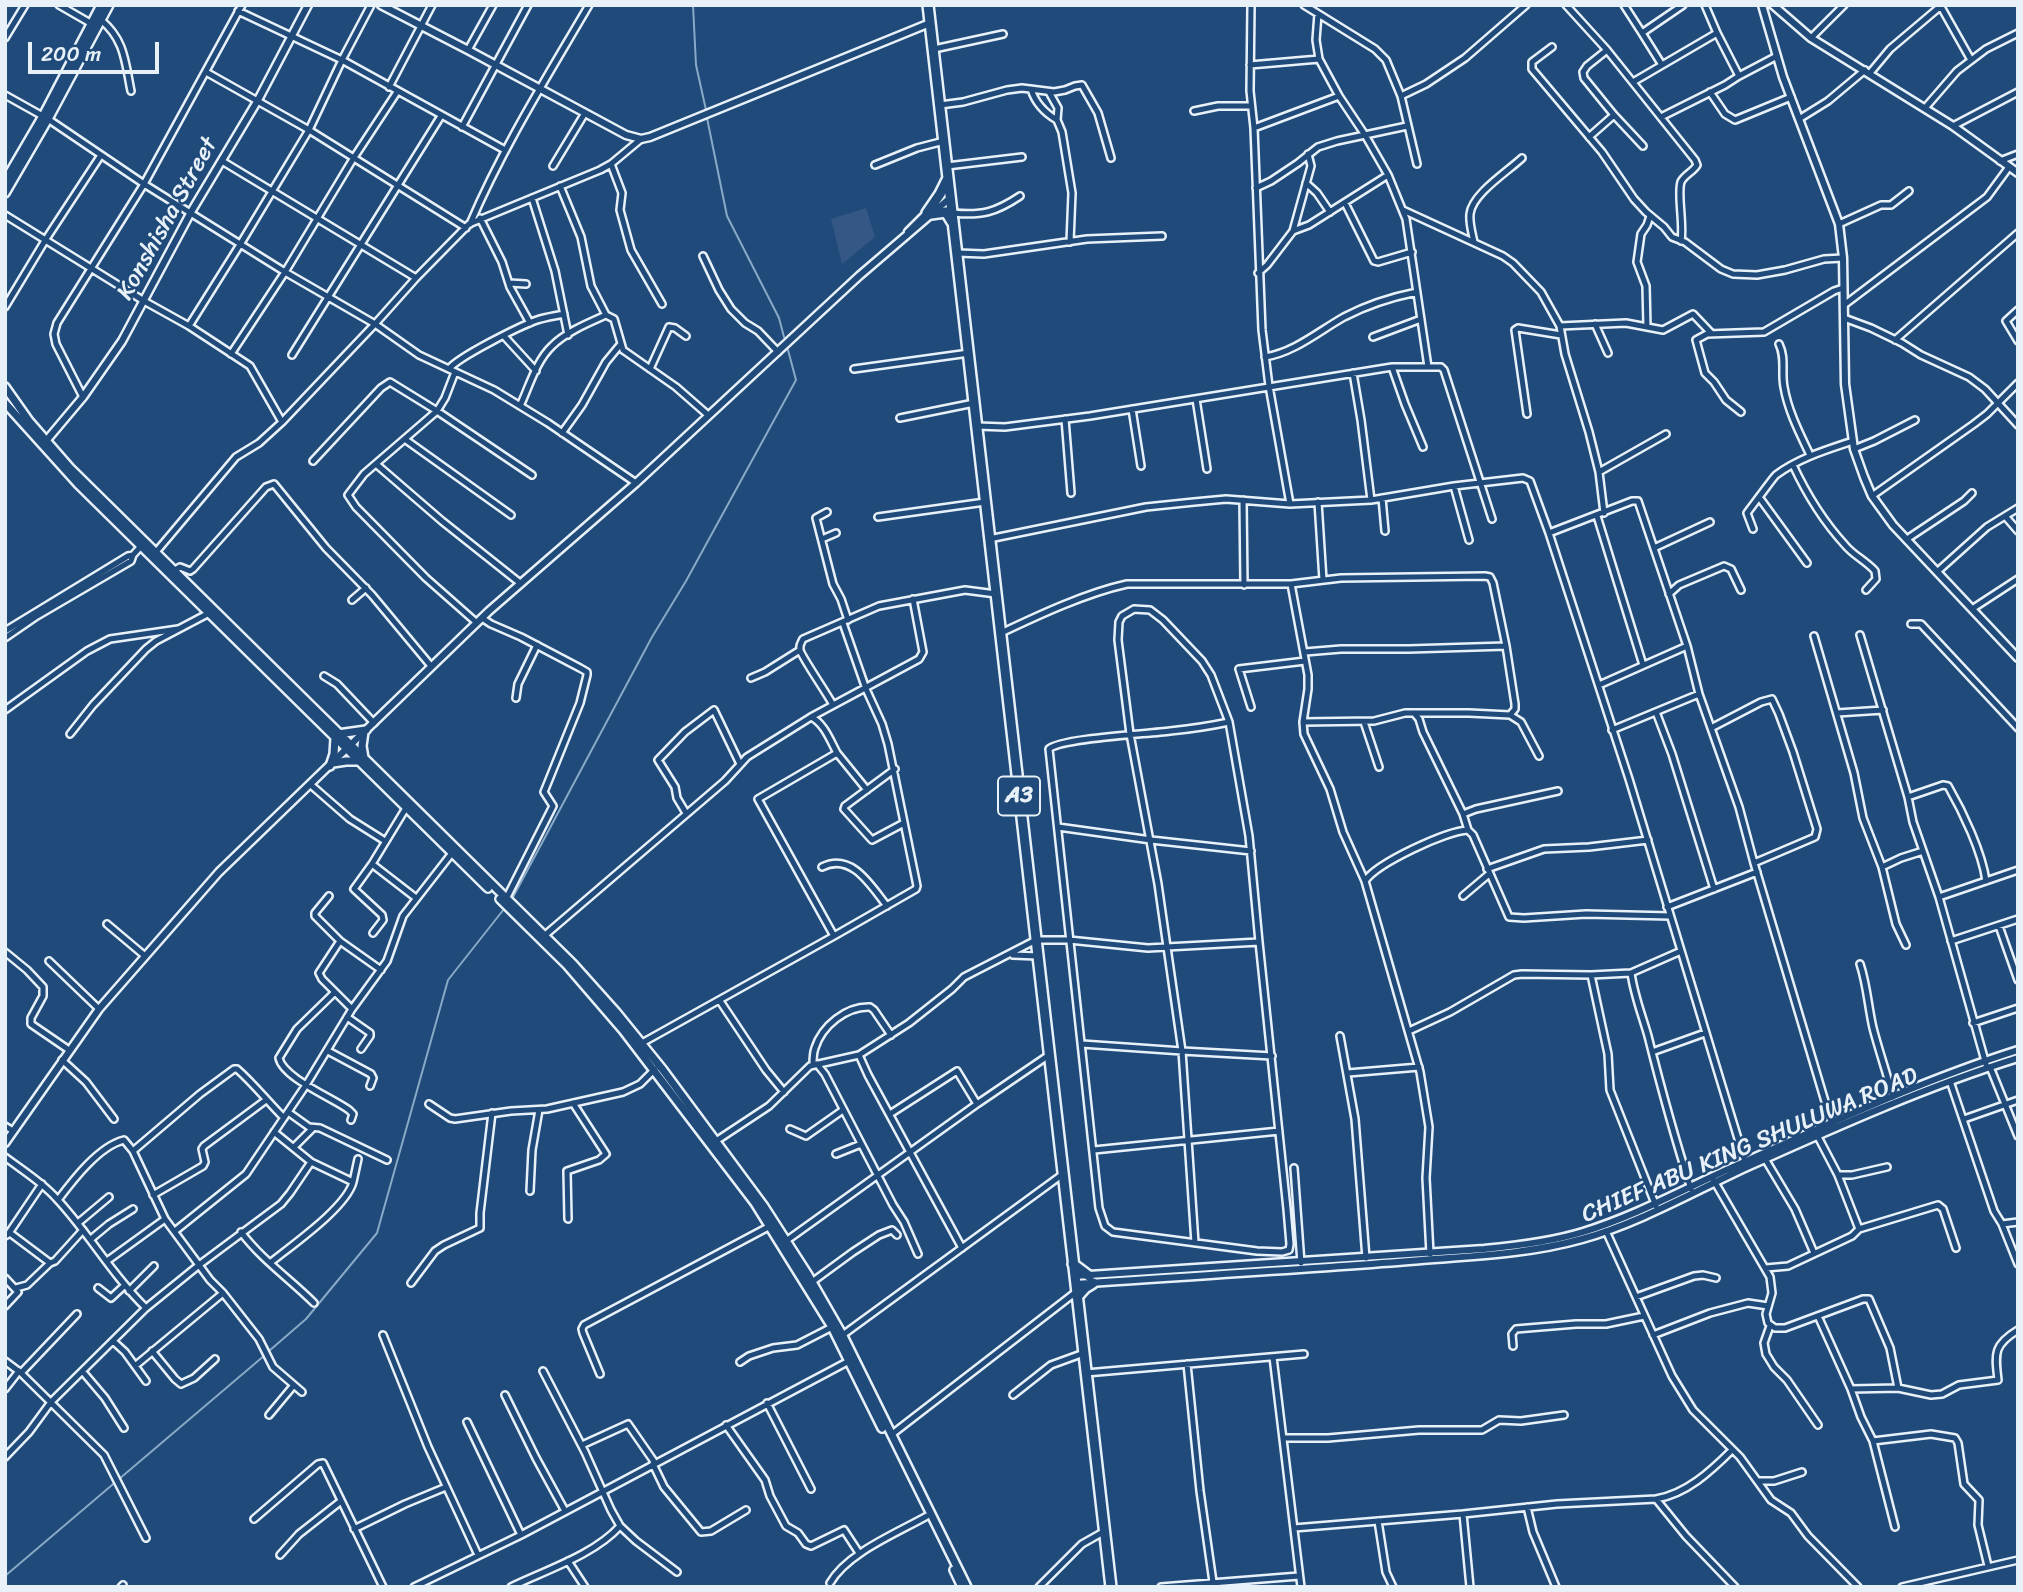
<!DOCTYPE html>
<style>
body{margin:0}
#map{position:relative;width:2023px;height:1592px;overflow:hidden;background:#1f4a7a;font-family:Sriracha,sans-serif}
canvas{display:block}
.frame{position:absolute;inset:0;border:7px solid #e8f1f8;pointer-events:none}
.scale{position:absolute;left:28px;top:42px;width:131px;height:32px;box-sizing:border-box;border:4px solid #e8f1f8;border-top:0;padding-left:9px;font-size:21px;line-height:24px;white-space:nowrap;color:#e8f1f8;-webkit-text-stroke:5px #1f4a7a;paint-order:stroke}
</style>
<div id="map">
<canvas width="2023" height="1592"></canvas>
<div class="frame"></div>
<div class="scale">200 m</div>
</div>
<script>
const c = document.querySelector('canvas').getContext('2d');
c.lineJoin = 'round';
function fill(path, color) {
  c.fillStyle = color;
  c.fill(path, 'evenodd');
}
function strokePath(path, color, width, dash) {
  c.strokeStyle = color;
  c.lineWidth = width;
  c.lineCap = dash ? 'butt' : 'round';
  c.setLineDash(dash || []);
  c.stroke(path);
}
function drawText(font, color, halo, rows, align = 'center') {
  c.font = font + ' Sriracha,sans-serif';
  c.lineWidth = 5;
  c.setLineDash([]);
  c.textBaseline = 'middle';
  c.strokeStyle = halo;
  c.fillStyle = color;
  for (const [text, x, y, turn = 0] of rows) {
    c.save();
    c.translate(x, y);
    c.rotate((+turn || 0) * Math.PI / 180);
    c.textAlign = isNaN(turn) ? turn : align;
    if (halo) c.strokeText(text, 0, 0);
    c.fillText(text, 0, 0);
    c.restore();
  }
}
fill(new Path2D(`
 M866,208L875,237L842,264L831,219Z`), '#355786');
strokePath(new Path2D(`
 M693,5L696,65L706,110
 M707,118L727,216L779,318L784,337
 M512,899L652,637L686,581L796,380L788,350
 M269,1351L306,1319L377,1233L448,980L504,909
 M5,1576L265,1355`), '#88aac6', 2);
const minor = new Path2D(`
 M59,5L92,24
 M1251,5L1250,91L1254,128L1262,330L1269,386L1290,504
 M1304,5L1375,49L1386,60L1401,96L1417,164
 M1566,5L1607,50L1695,160L1697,165C1693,172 1684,175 1681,182C1677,193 1684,225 1681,241
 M1624,5L1642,33L1683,5
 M1940,5L1971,60
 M238,11L342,60L505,150
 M1318,14L1316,40L1319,59L1339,96L1365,135L1388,175L1406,219L1428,367
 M101,20C125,40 125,62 131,91
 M1642,33L1662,65
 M5,38L25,5
 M1811,38L1844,5
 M1552,47L1532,62V69L1602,152L1634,199L1646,212L1664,227L1672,237L1685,242L1721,269L1733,274L1757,275L1785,270L1824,259L1843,258
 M934,49L1003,34
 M468,50L493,5
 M1250,65L1319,59
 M206,72L309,130L466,228
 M1870,73L1890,49L1942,5
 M1739,76L1777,56
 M1633,82L1717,33
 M389,87L432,5
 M1031,89C1035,102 1045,113 1057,120
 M1049,92L1058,108L1057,120L1062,132L1072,193L1070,242
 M1710,92L1725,114L1735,120L1791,97
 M5,95L48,119L144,184L285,272L375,324L419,355L494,390L548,423L636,483
 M1401,96L1426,84L1465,58L1526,5
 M940,105L963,102L1007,90L1022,88L1054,92L1065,90L1075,86L1082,85L1098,113L1111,158
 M1925,108L1957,71L1986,49L2018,33
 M1194,111L1218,106H1251
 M1614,115L1643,146
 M1661,117L1725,85L1739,76L1717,33L1705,5
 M1799,119L1828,101L1865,70
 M1953,126L2018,92
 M462,127L528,5
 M1254,128L1339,96
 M1589,137L1614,115L1584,78L1583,72L1587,66L1607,50
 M222,161L416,278
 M2000,161L2018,154
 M611,164L622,193L620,210L631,250L662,304
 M875,165L917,148L944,141
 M553,166L585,113
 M947,166L1022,157
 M1306,183L1317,193L1330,212
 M560,186L581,237L591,286L606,315L614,319L623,350L676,387L708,415
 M1256,188L1271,181L1298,163L1318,147L1337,141L1407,126
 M532,198L555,271L568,335
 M1345,203L1374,261L1378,262L1412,252
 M1403,210L1503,256L1513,263L1541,292L1560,326L1565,354L1589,432L1599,472L1604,513
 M953,213C982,216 996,212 1020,196
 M5,215L144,301L189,326L250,366L282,422
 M480,218L502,262L510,287L530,323
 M470,224C503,147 547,77 589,5
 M1839,224L1881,205H1891L1909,191
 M1293,231L1309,225L1388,175
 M1474,242C1472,233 1469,223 1470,214C1472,194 1507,172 1522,158
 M957,253L984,254L1087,239L1162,236
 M703,256L719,290L731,309L745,323L758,331L778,352
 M1258,273L1267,265L1293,231L1311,166L1308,154
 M509,283L526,284
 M1844,305L1987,197L2009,167
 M5,307L46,239L101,155
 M2018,310L2006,321L2018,341
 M1844,318L1871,328L1902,343L1921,355L1969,377L1985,389L2018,425
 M1595,324L1608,353
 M189,326L241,243L309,130L342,60L371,5
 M1560,326L1626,323L1663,330L1693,314L1711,333
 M1647,327L1646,286L1637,262L1641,234L1647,225L1650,216
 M504,336L536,371
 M1373,337L1421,319
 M1895,340L2018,233
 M1779,344C1786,358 1781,372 1784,387C1788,411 1800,434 1810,455
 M231,354L285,272L353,159L397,92
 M292,355L441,116
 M1265,357C1295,352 1319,331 1344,317C1367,305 1392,297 1417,292
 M1392,367L1405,404L1423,447
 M449,369C458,357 520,326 537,320C546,317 555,316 564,314
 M650,369L669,327L675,328L686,336
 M854,369L969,353
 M455,372L445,398L437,411L364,474L348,495L356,507L426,578L477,623
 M1353,373L1361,420L1371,500
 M83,397L56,344L54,334L57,323L144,184L242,5
 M1196,399L1207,469
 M520,406C529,387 536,361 552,346C566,332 588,323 606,315
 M1132,409L1141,466
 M1741,412L1726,400L1714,382L1705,373L1696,340L1707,334L1764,332L1834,291L1843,288
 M1527,414L1515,330L1518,328L1561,335
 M900,418L974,403
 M1065,419L1071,493
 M977,426L1005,427L1090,416L1392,367H1441L1444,370L1492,519
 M562,433L582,405L606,362L620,345
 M406,440L511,515
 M1854,449L1874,441L1915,420
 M313,461L381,388L390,382L437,411L532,475
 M376,464L442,521L520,583
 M1793,465C1806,493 1824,522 1845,545C1853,555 1866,561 1875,571L1876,579L1866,590
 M1599,472L1666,434
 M1454,486L1469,540
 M1872,496L1974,424L1987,414L2018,383
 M1382,498L1385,531
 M1243,500L1244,585
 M1318,502L1323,580
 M827,512L816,518L833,584L841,599L848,620
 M1597,516L1643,665
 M2005,516L2018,531
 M878,517L985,502
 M1753,529L1747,513L1759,497
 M1549,533L1632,501H1638L1687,646L1699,694L1739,807L1754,863L1815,837L1817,829L1793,752L1779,714L1772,699L1761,702L1711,728
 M822,539L836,533
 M989,539L1146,507L1194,502L1226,499L1290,504L1371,500L1454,486L1523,478L1530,481L1549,533L1629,779L1746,1165
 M1907,539L1964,501L1972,493
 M1654,548L1710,522
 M156,552L236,457L259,443L282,422L375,324L416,278L469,224L600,170L611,164L641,139
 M1807,563L1759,497C1764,491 1772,479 1776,475C1799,458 1826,450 1853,441
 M175,570L180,567L190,571L193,569L266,487L274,484L326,548L372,595L431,666
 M1938,571L1987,527L2018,508
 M1291,584L1308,675V689L1303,722L1304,734L1330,789L1343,832L1365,881L1420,1072L1429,1127L1426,1178L1430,1254
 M1669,594L1679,585L1724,566L1731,569L1741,590
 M352,600L366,588
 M1972,609L2018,579
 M482,618L491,624L521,637L580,668L587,672V675L580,703L544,792L553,806L506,899
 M1911,624H1921L2018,728
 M5,631L128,556L133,555
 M1001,633C1039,615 1086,593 1127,584H1291L1341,578L1485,576L1490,577L1493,583L1506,646L1409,649H1341L1305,652
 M1860,635L1908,797L1913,822L1939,897L1987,1068
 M1814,636L1854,773L1863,818L1882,867L1896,924L1906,945
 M5,638L37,616L131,561L133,555L143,544
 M1506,646L1515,704V709L1510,715
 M324,676L337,684L374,723
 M751,678L765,672L800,650
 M1599,685L1687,646
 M516,698L518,684L537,645
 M833,705C828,695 801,656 800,650C799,645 801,643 803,639L879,606L965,590L996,594
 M1251,707L1239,669L1305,661
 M5,710L87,651L110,639L178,629
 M1656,712L1672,754L1714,889
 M1414,713L1419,719L1423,732L1463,814
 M1837,713L1883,710
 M1229,722C1210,726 1190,729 1170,731C1149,734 1061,738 1049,749L1099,1208L1105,1226L1113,1232L1257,1251L1282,1252L1289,1250L1290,1244L1287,1209L1259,942
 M1303,722L1374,721L1405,713H1469L1510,715L1521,722L1539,756
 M1364,722L1379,767
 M1612,730L1699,694
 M70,734L93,705L146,649L156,641L211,612
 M837,753L867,790
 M895,769L845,806L844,809L872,840L904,823
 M311,785L350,819L385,841
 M1558,791L1476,809L1463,814L1468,830L1473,835L1509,917L1524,918L1586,914L1670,916
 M1908,797L1943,785L1948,786C1963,812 1982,852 1986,881
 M686,813L677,798L675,787L658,760L685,732L714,710L740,764
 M1058,827L1151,840L1251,851
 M1754,863L1832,1125
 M372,864L416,898
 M822,867C852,852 871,886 887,906
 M1882,867L1901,858L1923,851
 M1487,869L1544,849L1589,847L1648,840
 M1365,881C1377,863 1446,831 1468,830
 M329,896L315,913V916L340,941
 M1463,896L1489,874
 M1939,897L2018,870
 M1667,907L1757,872
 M107,924L145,956
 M1999,926L2018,980
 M373,933L383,920L382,915L354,889L372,864L406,808
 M544,936L725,781L747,757L811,717L919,659L923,652L913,599
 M834,936L916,889L917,886L888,744L882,724L866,689L843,623
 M1951,941L2018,919
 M5,952L27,970L43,987V996L31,1018V1024L69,1050
 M1013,955L1038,956
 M49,961L99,1009
 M1860,964C1867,985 1868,1006 1873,1028C1879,1051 1887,1074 1893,1097
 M1631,973C1634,995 1642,1015 1648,1036C1661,1088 1675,1139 1691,1189
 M1591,975L1608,1054L1610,1090L1656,1206
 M335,992L297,1029L279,1058C283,1078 333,1098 349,1110L353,1114L351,1120
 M720,1001L766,1070L784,1092
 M352,1009L322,979L319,973L340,941L381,970
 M347,1017L370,1033V1036L361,1049
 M1973,1023L2018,1008
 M1409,1031L1450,1012L1514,975L1522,974L1591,975L1631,973L1681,951
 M1340,1036L1355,1119L1366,1258
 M642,1043L834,936L758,799L837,753C830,740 824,723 811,717
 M328,1051L371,1074L373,1078L370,1086
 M1652,1052L1705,1033
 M859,1055L909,1023L952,989L964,977L1036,940H1069L1148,948L1259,942L1249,836L1229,722L1211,675L1202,661L1163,620L1150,610L1134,609L1122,616L1119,622L1118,640L1130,734L1158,884L1169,961L1182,1051L1082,1044
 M62,1060L86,1082L114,1119
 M817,1064L825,1074L893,1205L904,1222L918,1254
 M813,1065C813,1059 813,1053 815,1048C822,1026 846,1006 870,1007L874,1010L891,1035
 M1990,1067L2018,1136
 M1348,1073L1419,1067
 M1950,1081L1994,1211L2002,1224L2018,1222
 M429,1104L450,1118L455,1119L511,1111L547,1109L623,1092L640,1084L655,1069
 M288,1112L309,1127L320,1128L387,1160
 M890,1114L957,1071L977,1104
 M1964,1119L2018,1100
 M5,1126L13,1131
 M790,1129L806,1136L843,1110
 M716,1141L769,1106L810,1066L859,1055L868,1075L962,1248
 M294,1147L312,1129
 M1094,1150L1279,1131
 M133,1151L200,1094L234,1069H237C254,1084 268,1102 284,1118
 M836,1154L861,1144
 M5,1157C22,1170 42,1182 56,1198C89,1233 112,1275 146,1308
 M1764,1157L1795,1209L1814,1253
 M1294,1168L1301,1263
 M1838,1175H1852L1887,1167
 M1713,1179L1770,1277L1772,1293L1766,1314L1768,1323L1775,1328H1785L1863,1299H1869L1890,1348L1898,1388
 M353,1182L358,1159
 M530,1191L532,1150L539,1110
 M153,1195L203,1166L205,1162L202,1149L204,1146L266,1100
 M58,1200C73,1180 99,1146 124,1140L133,1151L165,1219L210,1280L223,1293L259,1339L273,1367L302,1392
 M568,1219L567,1171L599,1160L606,1154L573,1103
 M78,1223L109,1197
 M2002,1224L2018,1264
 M1859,1229L1938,1205L1943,1209L1956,1248
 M175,1231L246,1174L306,1085L352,1009L387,961L403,916L452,853
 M1606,1231L1672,1376L1693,1410L1740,1457L1771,1500L1791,1513L1808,1536L1858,1587
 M241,1232C262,1260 290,1279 314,1303
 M9,1233L42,1184
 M5,1236L10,1233L50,1263L55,1261L83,1230
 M91,1239L109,1224L133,1209
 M786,1241L977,1104L1049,1055
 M1195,1243L1182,1051L1272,1056
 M107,1261L165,1219
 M270,1263C292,1245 346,1208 353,1182L311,1162L274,1132
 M1766,1268L1788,1266L1852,1236L1859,1229L1838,1175L1816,1133
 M5,1278L18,1292L5,1306
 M812,1282L853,1252L879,1235L892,1230L897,1235
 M411,1283L435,1251L444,1245L480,1228V1213L492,1113
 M16,1288L27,1285L50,1263
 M98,1288L111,1298L125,1285
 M129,1291L154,1266
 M1636,1297L1694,1276L1703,1275L1716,1278
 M1818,1316L1851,1389L1861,1417L1873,1441L1895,1527
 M1770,1326L1764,1343L1766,1354L1774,1367L1787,1380L1818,1425
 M383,1335L428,1447L478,1555
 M1653,1335L1710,1313L1748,1303L1768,1306
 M840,1337L1063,1174
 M113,1341L125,1352L146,1381
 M1513,1346L1512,1334L1516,1329L1576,1324H1606L1644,1316
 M152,1351L175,1379L181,1384L194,1378L215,1359
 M1273,1357L1301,1587
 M5,1361L21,1373L104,1455L146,1538
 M740,1362L749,1356L773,1348L797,1345L832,1327
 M1187,1364L1200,1491L1213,1582
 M135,1366L223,1293
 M83,1372L105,1398L124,1428
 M21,1373L77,1314
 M1086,1373L1304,1354
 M600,1374L583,1333L582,1329L584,1325L772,1225
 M5,1389L19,1371
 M1851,1389L1898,1388L1931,1395L1942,1394L1959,1385L1998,1380C1995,1354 1993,1345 2018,1330
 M505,1395L536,1458L565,1511
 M1013,1395L1051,1365L1084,1353
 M767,1403L811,1489
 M269,1415L294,1385
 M467,1422L521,1535
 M726,1425L765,1480L770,1496L786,1526L798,1533L806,1544L811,1546L844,1530L859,1553
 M891,1435L1076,1292
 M1284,1438H1328L1419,1430H1482L1499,1420L1521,1421L1564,1415
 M1873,1441L1931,1434L1955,1438L1958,1443L1964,1484L1979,1500L1978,1525L1988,1566
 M582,1445L628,1424L655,1463
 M5,1457L29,1432L51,1402L146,1308L199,1265L281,1204L290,1193L311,1162
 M653,1464L664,1487L701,1532L711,1531L746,1510
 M1758,1481H1774L1802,1472
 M1656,1499C1686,1494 1710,1472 1732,1450
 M1527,1507L1533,1532L1556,1587
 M1463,1514L1557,1504L1656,1499L1686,1536L1735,1587
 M254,1519L318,1464L323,1463L383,1587
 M1378,1521L1386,1572L1393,1587
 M620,1526L636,1541L677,1572
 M1294,1528L1463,1514L1470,1587
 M354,1529L405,1504L446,1487
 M280,1555L299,1534L341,1501
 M568,1561L585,1587
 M830,1583C847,1553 897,1533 927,1516
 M121,1587L123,1585
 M414,1587L521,1535L849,1361
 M511,1587C546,1570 594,1555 620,1526L611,1510L585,1452L543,1371
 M1039,1587L1082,1544L1105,1531
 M1161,1587L1299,1576
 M1902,1587L2018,1560`);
const tertiary = new Path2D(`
 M381,5L468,50L626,135L641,139L650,137L930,23
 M1762,5L1783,77L1839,224L1843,258L1845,384L1854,449L1864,477L1872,496L1893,525L2018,658
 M1773,5L1811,38L1953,126L2018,173
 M908,232L927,213
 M46,441L83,397L122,341L191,212L258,100L308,5
 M5,1143L99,1009L219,872L489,611L636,483L859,276L950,198
 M1074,1276L1484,1249C1516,1246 1551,1242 1583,1232C1635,1216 1684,1189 1733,1167C1827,1125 1920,1081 2018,1050
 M1075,1284C1186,1276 1297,1270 1409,1261C1467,1256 1525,1255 1582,1239C1639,1223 1693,1192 1747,1167C1836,1127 1925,1087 2018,1058`);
const secondary = new Path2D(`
 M5,181L43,116L101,5
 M5,193L48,119L109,5
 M5,387L29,421L70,468L573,964L616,1012L663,1070L763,1205L808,1275L843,1336L967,1587
 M5,403L78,484L488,888
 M338,734L366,730
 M364,758L362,746L364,732
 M333,763L346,761H358
 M330,766L334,754L335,738
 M500,899L567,965L623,1030L755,1203L832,1327L882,1428
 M954,1570L962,1587`);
const trunk = new Path2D(`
 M928,5L1111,1587
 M927,213L940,194L947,180
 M931,214L946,212L952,222
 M1073,1264L1089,1276
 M1077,1297L1085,1288L1093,1283`);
strokePath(minor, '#e8f1f8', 10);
strokePath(tertiary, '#e8f1f8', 11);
strokePath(secondary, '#e8f1f8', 12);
strokePath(trunk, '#e8f1f8', 14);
strokePath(minor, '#1f4a7a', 5);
strokePath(tertiary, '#1f4a7a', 6);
strokePath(secondary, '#1f4a7a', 7);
strokePath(trunk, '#1f4a7a', 9);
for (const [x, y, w] of [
 [1019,796,42]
]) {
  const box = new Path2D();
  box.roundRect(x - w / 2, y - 19.5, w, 39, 5);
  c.fillStyle = '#1f4a7a';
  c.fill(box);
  strokePath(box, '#e8f1f8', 2);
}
drawText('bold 23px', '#e8f1f8', null, [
 ["A3",1019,796]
]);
drawText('24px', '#e8f1f8', '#1f4a7a', [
 ["Konshisha Street",168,219,-61],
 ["CHIEF ABU KING SHULUWA ROAD",1750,1146,-23]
]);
</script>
